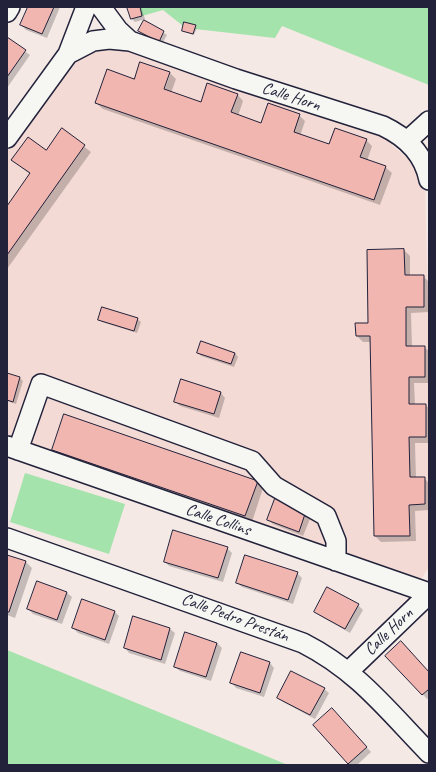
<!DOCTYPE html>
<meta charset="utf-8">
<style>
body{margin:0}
#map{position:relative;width:436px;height:772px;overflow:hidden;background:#f5e9e5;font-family:Caveat,sans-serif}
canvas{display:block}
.frame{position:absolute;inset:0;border:8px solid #22223b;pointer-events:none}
</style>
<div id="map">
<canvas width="436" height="772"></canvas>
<div class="frame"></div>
</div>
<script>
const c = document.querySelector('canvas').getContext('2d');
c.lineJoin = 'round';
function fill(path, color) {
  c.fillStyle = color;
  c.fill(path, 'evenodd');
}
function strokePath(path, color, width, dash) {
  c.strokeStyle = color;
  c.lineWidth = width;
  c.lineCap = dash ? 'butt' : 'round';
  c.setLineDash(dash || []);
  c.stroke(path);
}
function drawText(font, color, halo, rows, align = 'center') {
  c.font = font + ' Caveat,sans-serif';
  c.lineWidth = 3;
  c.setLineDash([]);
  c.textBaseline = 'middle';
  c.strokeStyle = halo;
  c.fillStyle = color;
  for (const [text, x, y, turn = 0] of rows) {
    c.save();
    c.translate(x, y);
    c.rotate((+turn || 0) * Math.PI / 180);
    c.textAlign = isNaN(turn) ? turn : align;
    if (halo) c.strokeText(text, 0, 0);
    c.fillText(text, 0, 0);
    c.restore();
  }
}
fill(new Path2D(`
 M110,47H129L379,133L409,160L425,189L429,328V567L419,582L7,441V150L70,63L93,51Z`), '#f4dad5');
fill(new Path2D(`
 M140,7H429V85L282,26L275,38L195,29L196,25L184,22L183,26L163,10L142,16Z
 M25,473L125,504L109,554L10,522Z
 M7,650L288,765H7Z`), '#a4e3ab');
fill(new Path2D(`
 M29,7H60L47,38L26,30L21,25Z
 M128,7H141L145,19L135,22L132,19Z
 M145,21L167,35L162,44L140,30Z
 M185,23L197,28L194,35L183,31Z
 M7,39L30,55L7,88Z
 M141,63L170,73L176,79L171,93L201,103L237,94L243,101L238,116L262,124L299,115L305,121L300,136L330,146L366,140L372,146L367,161L385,167L392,173L380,205L103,109L96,103L135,80ZM168,75H170L163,94H161Z
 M62,130L91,152L7,269V207L31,175L12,160L47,151Z
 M404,250L410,256V276H423L429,282V312L411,313L412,347H424L429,351V383H414L415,405H425L429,408V443H415L416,478H424L429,483V510L415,511L416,541L381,542L375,536L371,342H363L357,336L369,324Z
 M99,319H137L141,322L137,333L102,322Z
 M198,353H235L238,357L234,367L201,356Z
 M7,374L20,378L23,381L16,404L7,401Z
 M182,381L221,393L225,398L219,418L180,406L175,401Z
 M53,449L257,482L263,488L252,522L59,456Z
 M312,514L303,536L273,524L268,520Z
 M227,548L232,553L223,582L169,566L165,562Z
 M7,556L26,562L32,568L15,618L7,615Z
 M297,573L302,578L293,604L242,587L237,583Z
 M38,582L67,593L72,597L62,624L33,614L28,609Z
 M358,605L363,610L350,633L320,616L315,612Z
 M114,611L119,616L109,644L78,633L73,628Z
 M134,618L170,629L175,633L165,664L129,653L125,648Z
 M217,643L222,648L211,681L180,671L175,667Z
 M387,656L429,673V698L427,699Z
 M270,663L274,668L264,697L236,688L232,683Z
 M324,689L329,693L315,719L283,702L278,698Z
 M337,714L371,752L357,765H350L314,725Z`), '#0003');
const building = new Path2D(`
 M28,7H54L42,34L20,25Z
 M127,7H140L142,16L131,19Z
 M144,20L164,31L159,42L138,31Z
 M184,22L196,25L193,34L182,31Z
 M7,37L26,50L7,77Z
 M140,62L170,72L164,89L201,102L207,83L238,94L231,112L261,123L268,103L300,114L294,132L329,144L335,128L367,139L360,157L386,166L374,200L95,103L107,69L134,79Z
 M62,128L85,145L7,255V206L30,173L11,160L28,137L46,150Z
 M404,249L405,275H424V307H406V346H425V377H409V404H426V437H409L410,477H425V504L409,505L410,536H374L370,336H356L355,323H368L367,250Z
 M102,307L138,318L134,331L98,320Z
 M201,341L235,353L231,364L197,353Z
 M7,373L20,377L13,402L7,400Z
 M181,379L221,392L214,414L174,402Z
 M64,414L258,481L245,516L52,450Z
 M276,496L307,508L299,532L267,520Z
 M173,530L228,547L218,578L164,562Z
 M7,555L26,561L9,612H7Z
 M245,555L298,572L288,600L236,583Z
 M37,581L67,592L57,620L27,609Z
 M327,587L359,604L345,629L314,612Z
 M82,599L115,611L105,640L72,628Z
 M133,616L170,628L161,660L124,648Z
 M185,632L217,643L206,677L174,667Z
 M401,641L429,672V689L422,695L385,656Z
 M241,652L270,662L260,693L230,683Z
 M291,671L325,688L310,715L277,698Z
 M332,708L367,747L348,764L313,725Z`);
fill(building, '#f2b6b0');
strokePath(building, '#22223b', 1);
const minor = new Path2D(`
 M101,7L118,30L130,41
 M7,12L10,7
 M68,54L93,41L109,39L130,41L236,79L383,126C406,137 424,154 429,180
 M7,138L68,54L86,7
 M407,141L429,121
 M7,446L429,593
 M18,450L41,384L252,461L274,486L326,516L336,541V561
 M7,538L303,643C358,671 387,710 429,753
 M349,671L429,594`);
strokePath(minor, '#22223b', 22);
strokePath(minor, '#f6f6f2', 19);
drawText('17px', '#22223b', '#f6f6f2', [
 ["Calle Horn",291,97,18],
 ["Calle Collins",218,520,19],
 ["Calle Pedro Prestán",235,618,20],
 ["Calle Horn",389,632,-44]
]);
</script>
